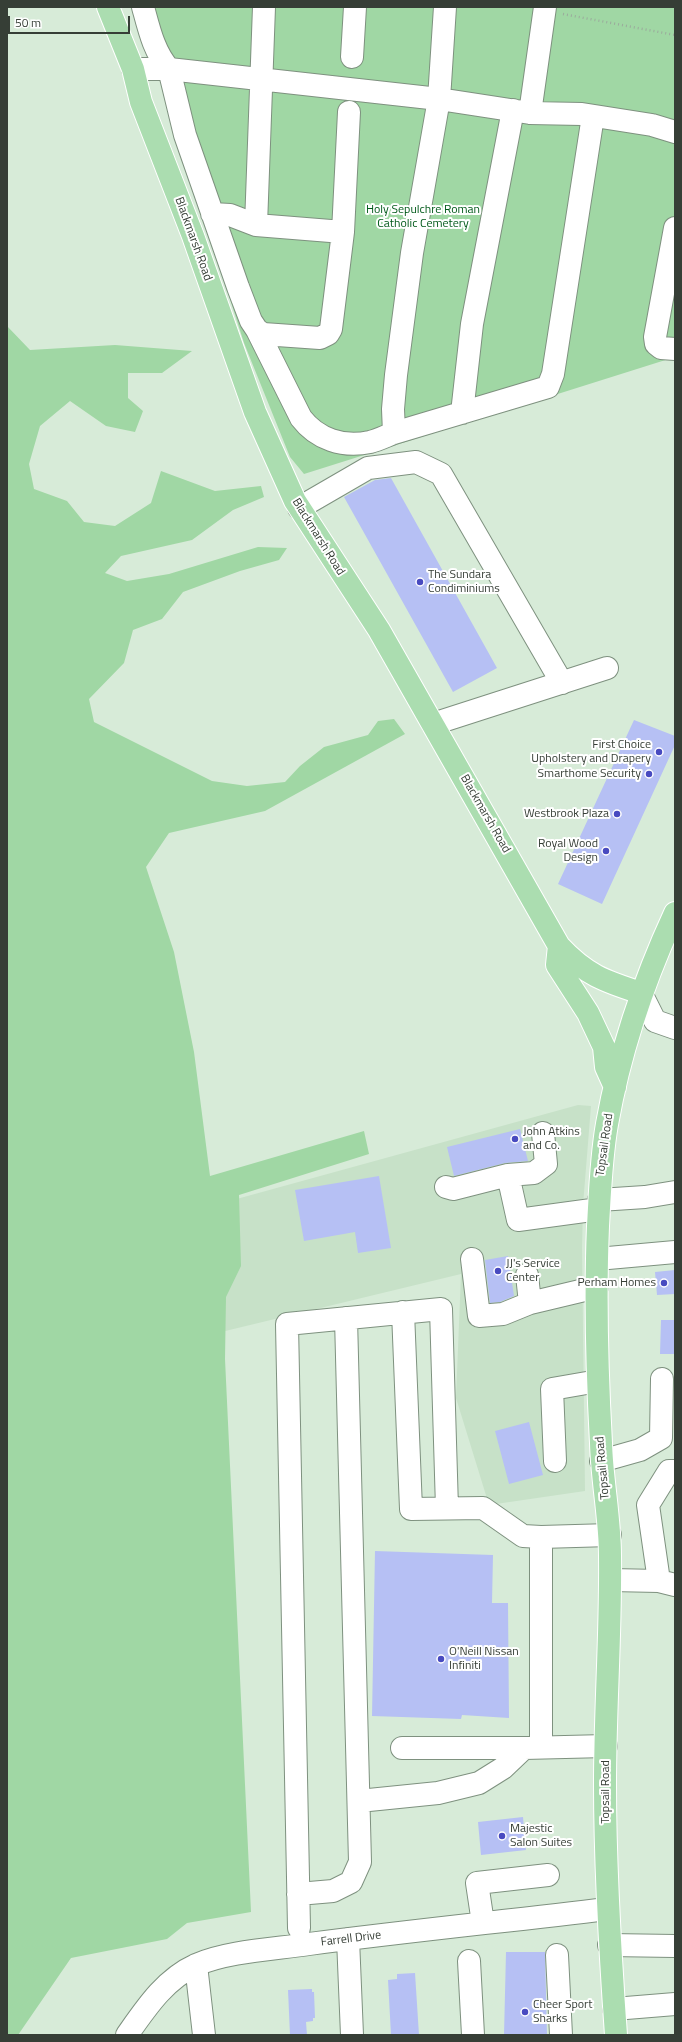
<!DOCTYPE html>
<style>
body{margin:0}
#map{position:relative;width:682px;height:2042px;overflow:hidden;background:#d7ebd8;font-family:"Titillium Web",sans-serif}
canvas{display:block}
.frame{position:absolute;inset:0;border:8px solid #363e36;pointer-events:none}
.scale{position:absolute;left:8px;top:16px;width:122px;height:18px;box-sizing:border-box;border:2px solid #363e36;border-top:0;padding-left:5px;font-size:12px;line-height:14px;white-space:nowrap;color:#363e36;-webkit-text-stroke:3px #fff;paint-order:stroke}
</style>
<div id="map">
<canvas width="682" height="2042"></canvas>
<div class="frame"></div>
<div class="scale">50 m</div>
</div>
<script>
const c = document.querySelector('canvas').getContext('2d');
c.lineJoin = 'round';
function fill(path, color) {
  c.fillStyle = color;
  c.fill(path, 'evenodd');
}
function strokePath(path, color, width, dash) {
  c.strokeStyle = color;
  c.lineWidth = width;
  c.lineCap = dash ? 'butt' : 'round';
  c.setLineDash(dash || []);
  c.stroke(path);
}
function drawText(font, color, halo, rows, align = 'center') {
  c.font = font + ' "Titillium Web",sans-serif';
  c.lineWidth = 4;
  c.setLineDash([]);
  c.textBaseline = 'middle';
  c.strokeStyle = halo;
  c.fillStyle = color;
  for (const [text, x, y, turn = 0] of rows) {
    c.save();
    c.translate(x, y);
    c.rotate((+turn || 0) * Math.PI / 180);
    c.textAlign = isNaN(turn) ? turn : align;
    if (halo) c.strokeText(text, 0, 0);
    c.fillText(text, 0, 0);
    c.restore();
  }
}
fill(new Path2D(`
 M578,1105L591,1106L583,1205L582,1248L585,1491L489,1505L456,1398L461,1274L217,1333L204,1208Z`), '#c7e1c8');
fill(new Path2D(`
 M134,7H675V357L304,474L290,457L244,343L160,80L146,45Z
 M7,326L30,350L115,345L192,351L162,373H128V398L143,411L135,432L106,426L70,401L40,426L29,464L34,489L67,501L84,522L115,526L151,503L161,471L215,491L261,486L264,497L233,510L192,540L121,556L105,573L127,581L169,574L258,547L287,548L279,560L240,571L183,592L162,619L133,630L124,663L89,699L94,722L212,781L247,786L285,782L300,766L324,747L368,735L378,721L394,719L405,734L265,811L169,833L146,867L174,952L194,1052L210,1176L364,1131L369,1154L239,1195L241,1266L226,1297L225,1359L251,1912L187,1923L167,1939L71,1958L18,2035H7Z`), '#a0d7a4');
fill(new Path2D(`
 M391,478L497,668L453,692L344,497L375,480Z
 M634,720L675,736V745L602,904L558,884Z
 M520,1129L528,1161L505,1163L454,1176L447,1147Z
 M379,1176L391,1248L358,1253L355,1232L304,1241L295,1190Z
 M508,1256L514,1296L500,1302L490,1303L485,1260Z
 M675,1270V1294L657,1295L655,1272Z
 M661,1320H675V1354H660Z
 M529,1422L543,1475L509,1484L495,1431Z
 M375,1551L493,1555L492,1603H508L509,1718L462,1715L461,1719L372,1716Z
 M523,1817L526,1850L481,1855L478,1822Z
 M506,1952H545L547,2035H504Z
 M415,1973L419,2035H391L388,1980L397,1979V1974Z
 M312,1989V1992H314L315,2018H313V2021L306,2022L307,2035H290L288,1990Z`), '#b6c0f4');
const minor = new Path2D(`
 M143,7C149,29 154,52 169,69L185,135L238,287L251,321L257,330L263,334L320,338L328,334L331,329L343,232L349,112
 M352,57L355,7
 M133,69H169L439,99L530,113L582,114L652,125L675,132
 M530,113L545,7
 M212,214L230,215L256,225L343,232
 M256,225L264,7
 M675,228L655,337L656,344L661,348L675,349
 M257,330L301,418C317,439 343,448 370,442C378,440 386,436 394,433L548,387L553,374L593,116
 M462,413L472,324L513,110
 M394,433L393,409L396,375L412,253L439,99L445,7
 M299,508L368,468L416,462L441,474L562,683
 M433,724L607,668
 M641,993L655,1021L675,1028
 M508,1175L534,1173L546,1164L543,1133
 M446,1187L453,1189L508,1175L518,1220L599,1209
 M599,1200L645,1197L675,1192
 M472,1259L479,1316L503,1314L530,1303
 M597,1259L675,1252
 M527,1275L530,1303L597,1287
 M403,1312L411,1509L483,1508L523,1536L541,1537L610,1535
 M555,1461L552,1389L598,1381
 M601,1461L640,1450L661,1438L662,1379
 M611,1580L659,1581L675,1585
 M659,1581L648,1505L669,1471H675
 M541,1747V1537
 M402,1748H524
 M359,1801L438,1793L479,1783L503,1768L524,1748L606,1746
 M298,1894L333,1891L351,1882L360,1862L346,1318
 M483,1923L477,1883L548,1875
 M299,1928L287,1324L441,1309L447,1508
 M348,1939L352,2035
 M609,1945L675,1946
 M557,1955L561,2035
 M469,1961L473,2035
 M196,1965L204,2035
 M614,2009L675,2004
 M127,2035C146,2008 165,1979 196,1965C227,1951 276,1949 309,1944C408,1931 508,1921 607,1909`);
const major = new Path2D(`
 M108,7L133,69L141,102L193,236L255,412L295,501L379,630L559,946C586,975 604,981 641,993
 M559,946L557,965L588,1013L604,1047L606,1067L615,1087
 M616,2035C610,1951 605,1868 605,1784C605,1708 611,1632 610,1556C610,1518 602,1481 601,1443C597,1371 595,1298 598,1226C600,1192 601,1158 607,1124C620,1051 644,980 675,913`);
strokePath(minor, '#7e917f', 24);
strokePath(major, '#fff', 24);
strokePath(new Path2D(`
 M563,14L675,35`), '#9bab9c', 2.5, [1, 3]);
strokePath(minor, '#fff', 22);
strokePath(major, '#abddb0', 22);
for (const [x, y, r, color] of [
 [420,582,4,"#484ac0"],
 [659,752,4,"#484ac0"],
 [649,774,4,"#484ac0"],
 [617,814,4,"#484ac0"],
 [606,851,4,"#484ac0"],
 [515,1139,4,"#484ac0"],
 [498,1271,4,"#484ac0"],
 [664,1283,4,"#484ac0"],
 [441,1659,4,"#484ac0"],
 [502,1836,4,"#484ac0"],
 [525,2012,4,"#484ac0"]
]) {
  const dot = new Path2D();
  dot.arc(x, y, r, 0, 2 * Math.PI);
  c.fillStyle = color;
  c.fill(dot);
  strokePath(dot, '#fff', 1.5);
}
drawText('12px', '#005919', '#fff', [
 ["Holy Sepulchre Roman",423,210],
 ["Catholic Cemetery",423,224]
]);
drawText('12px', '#363e36', '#fff', [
 ["Blackmarsh Road",193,239,70],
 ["Blackmarsh Road",318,537,58],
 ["Blackmarsh Road",485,814,60],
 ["Topsail Road",605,1145,-82],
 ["Topsail Road",603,1468,-95],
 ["Topsail Road",606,1792,-90],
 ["Farrell Drive",351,1939,-7]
]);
drawText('12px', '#363e36', '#fff', [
 ["The Sundara",428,575],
 ["Condiminiums",428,589],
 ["First Choice",651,745,"right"],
 ["Upholstery and Drapery",651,759,"right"],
 ["Smarthome Security",641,774,"right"],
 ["Westbrook Plaza",609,814,"right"],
 ["Royal Wood",598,844,"right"],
 ["Design",598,858,"right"],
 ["John Atkins",523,1132],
 ["and Co.",523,1146],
 ["JJ's Service",506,1264],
 ["Center",506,1278],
 ["Perham Homes",656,1283,"right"],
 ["O'Neill Nissan",449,1652],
 ["Infiniti",449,1666],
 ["Majestic",510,1829],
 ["Salon Suites",510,1843],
 ["Cheer Sport",533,2005],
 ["Sharks",533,2019]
], 'left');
</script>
